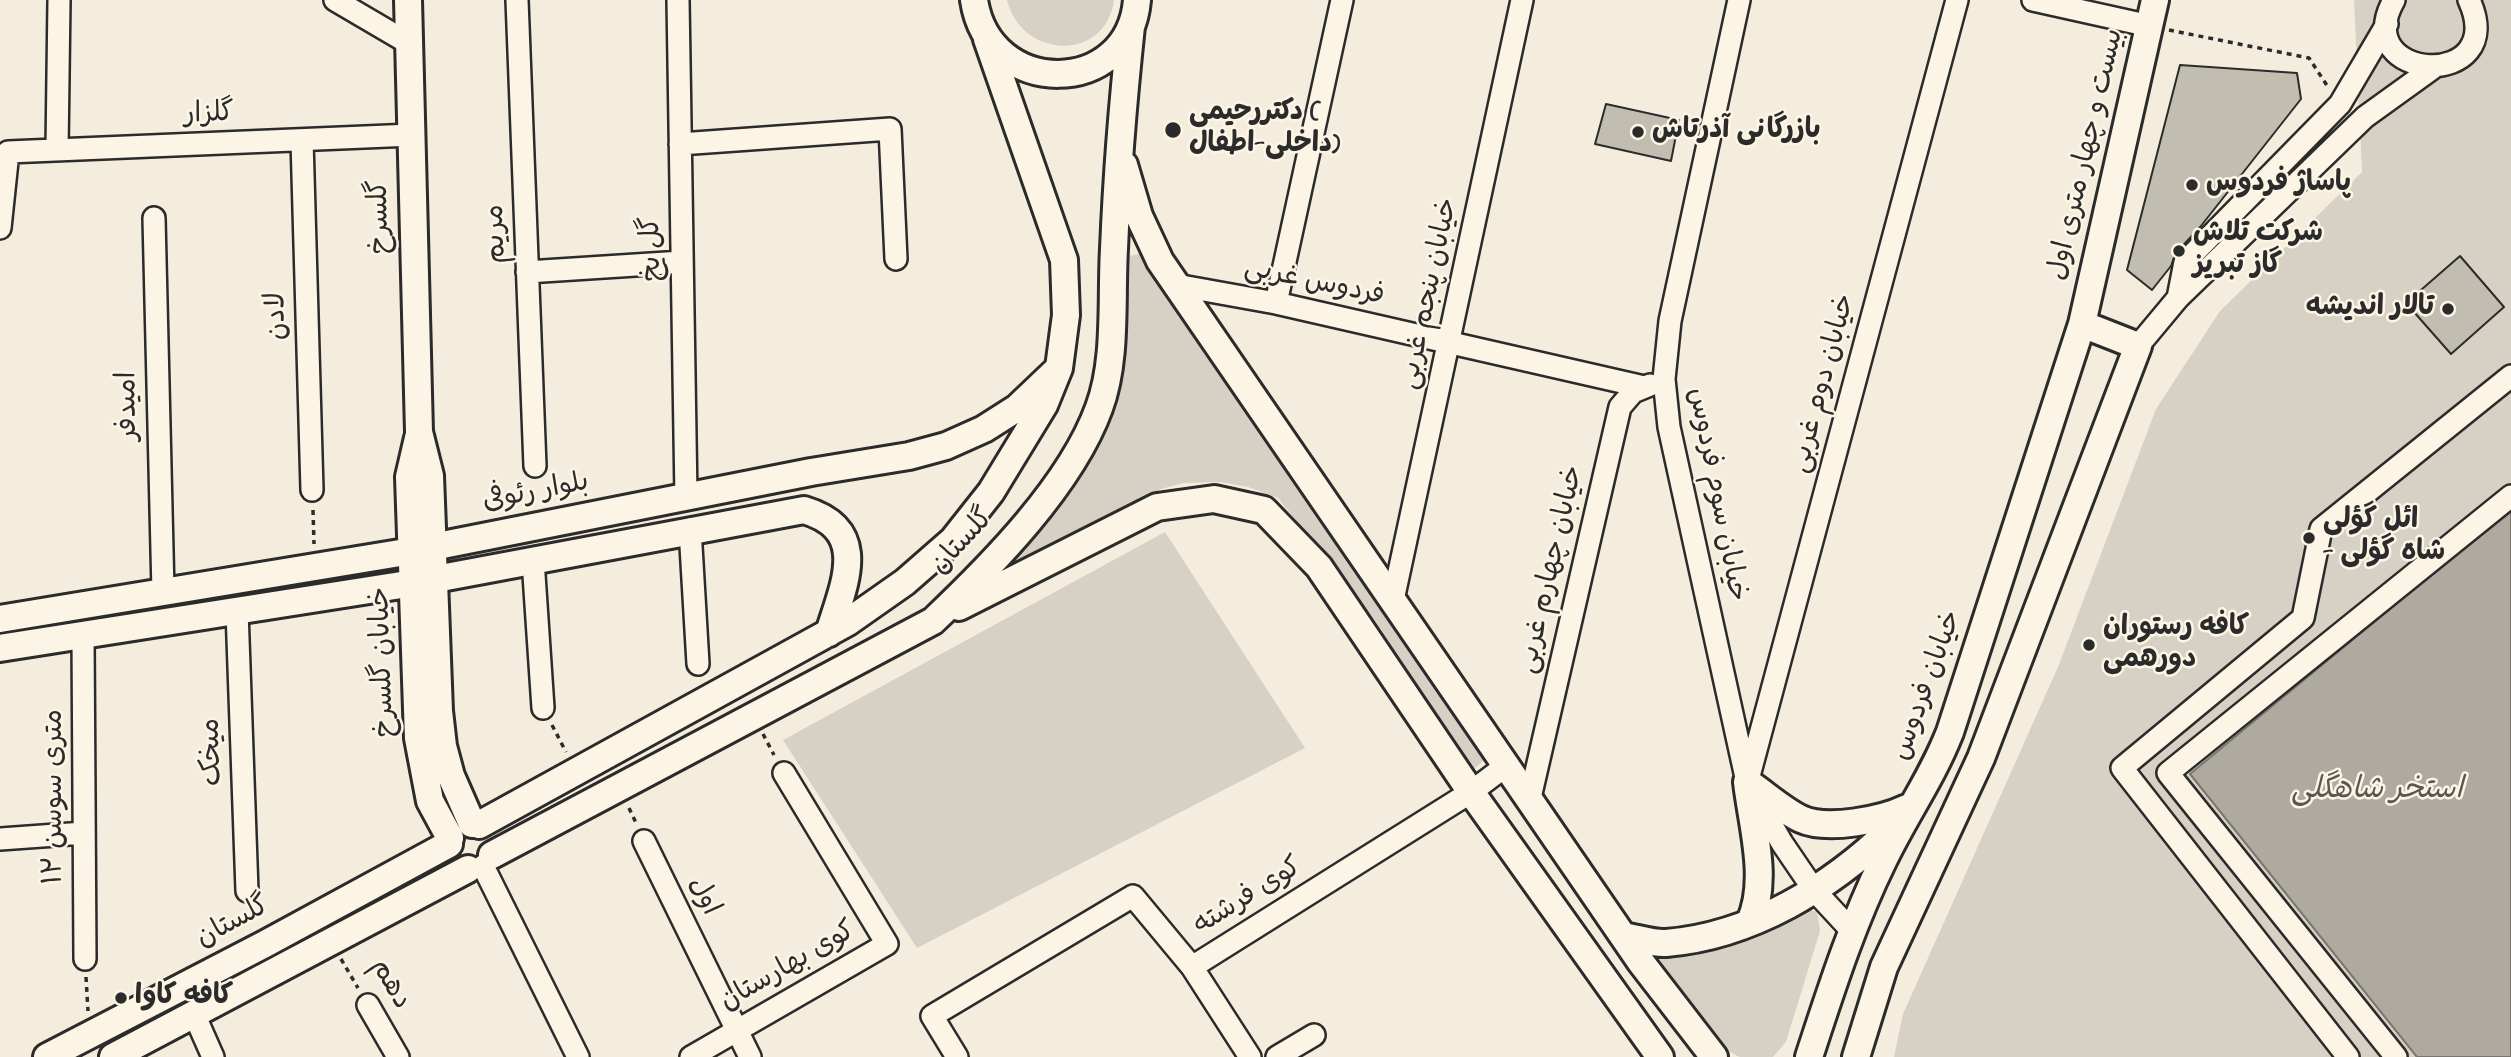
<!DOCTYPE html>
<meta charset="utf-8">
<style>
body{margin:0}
canvas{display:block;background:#f4edde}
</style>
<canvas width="2511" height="1057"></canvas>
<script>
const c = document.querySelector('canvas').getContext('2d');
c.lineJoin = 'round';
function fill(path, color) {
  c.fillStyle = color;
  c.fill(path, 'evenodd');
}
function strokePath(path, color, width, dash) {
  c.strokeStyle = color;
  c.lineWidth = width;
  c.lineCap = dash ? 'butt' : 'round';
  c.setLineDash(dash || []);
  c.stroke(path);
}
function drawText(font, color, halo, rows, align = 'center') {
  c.font = font + ' "Indie Flower","Playpen Sans Arabic",sans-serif';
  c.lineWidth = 5;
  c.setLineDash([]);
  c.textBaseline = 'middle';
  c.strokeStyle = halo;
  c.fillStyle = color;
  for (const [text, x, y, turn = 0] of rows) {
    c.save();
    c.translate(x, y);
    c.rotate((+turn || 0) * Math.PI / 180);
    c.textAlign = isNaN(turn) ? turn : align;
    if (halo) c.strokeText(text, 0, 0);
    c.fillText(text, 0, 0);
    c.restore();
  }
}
fill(new Path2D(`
 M1007,0H1114C1106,62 1022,60 1007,0Z
 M2354,0H2511V1057H1894L1903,1014L2058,667L2156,409L2220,311L2362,172Z
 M1139,254L1147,260L1484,760L1474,769L1470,767L1374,619L1278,498L1248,487L1221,482L1184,483L1161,489L985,581L1071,480L1123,264L1129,256Z
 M1165,532L1305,748L917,948L783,740Z
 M1806,911H1817L1820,931L1786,1042L1773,1057C1763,1057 1749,1057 1740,1057C1714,1048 1666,974 1649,950C1719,953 1746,949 1806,911Z`), '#d6d1c4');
const water = new Path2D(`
 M2511,509V1057H2417L2190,774Z`);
fill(water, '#afaaa0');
strokePath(water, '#7a7771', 2);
const building = new Path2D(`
 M2180,65L2297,73L2301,99L2201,226L2176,253L2171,266L2152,290L2127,270Z
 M1606,104L1679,120L1671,161L1595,144Z
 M2460,256L2504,307L2451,354L2406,303Z`);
fill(building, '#c2bdb1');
strokePath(building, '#2b2b2b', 2);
const minor = new Path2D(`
 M335,0L410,44
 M517,0L535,466
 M678,0L686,497
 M1739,0L1670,321L1664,379L1669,427L1747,782L1782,843L1814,890L1851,930
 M2033,0L2150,26
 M2394,0C2347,83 2511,92 2469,0
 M302,140L312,490
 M680,144L890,129L896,259
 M57,150L59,0
 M154,218L163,592
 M0,228L8,152L412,135
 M527,272L682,262
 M1176,285L1276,303L1644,387
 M2178,298L2185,262L2340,104L2387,24
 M1276,303L1342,0
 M2138,346L2178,298L2365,117L2433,68
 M690,529L698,664
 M533,560L543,708
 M1393,600L1522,0
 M237,611L247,891
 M83,635L85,959
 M1749,776L1957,0
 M1530,798L1620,407L1633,392L1650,385
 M0,839L84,833
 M644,841L750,1057
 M483,866L578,1057
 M1192,967L1250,1057
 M368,1005L398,1057
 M194,1014L213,1057
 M691,1057L887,944L784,773
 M957,1057L932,1016L1133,896L1192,967L1471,792L1507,765
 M1277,1057L1314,1035
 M2348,1057L2122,768L2303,618L2321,529L2511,376
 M2396,1057L2168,773L2511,496`);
const major = new Path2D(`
 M408,0L419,432L430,476L439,711L443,746L451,776L472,824
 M974,0C989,99 1129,98 1137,0
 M1124,165L1139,216L1160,261L1640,961L1714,1057
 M418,438L409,477L418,738L430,801L450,838
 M959,607L1157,507L1214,499L1264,510L1319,567L1471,792L1660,1057
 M0,619L412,551L811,472L909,456L946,446L984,429L1017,408L1059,368
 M0,648L414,583L804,510C871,530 844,584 829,633
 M1747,782C1764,793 1782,810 1801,819C1827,831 1882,820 1907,808
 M1747,782C1752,826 1769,880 1750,922
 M479,825L848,622L905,582L953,540L991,492L1044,405L1059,368L1066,315L1064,260L987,39
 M492,855L933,621C992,565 1071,485 1099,408C1117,360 1111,300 1114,249C1117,175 1123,101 1131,26
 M1623,936C1637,938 1653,944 1666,943C1752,936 1831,887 1892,828
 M47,1057L265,944L449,844
 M113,1057L468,869
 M1809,1057C1831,990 1852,924 1883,861C1905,815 1931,780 1950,732L2082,324L2155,0
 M1856,1057L1884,967L1981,758L2138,346L2082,324`);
strokePath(minor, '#2b2b2b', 26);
strokePath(major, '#2b2b2b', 32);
strokePath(new Path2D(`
 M2169,30L2309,58L2328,87
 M313,510L314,544
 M552,725L566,752
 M763,734L774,755
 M629,808L636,823
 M341,959L358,988
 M86,977L88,1011`), '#2b2b2b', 3.5, [5, 5]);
strokePath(minor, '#fcf5e5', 21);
strokePath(major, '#fcf5e5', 26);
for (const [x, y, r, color] of [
 [1173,130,9,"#2b2b2b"],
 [1638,132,7,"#2b2b2b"],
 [2192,185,7,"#2b2b2b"],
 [2179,251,7,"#2b2b2b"],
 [2448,309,7,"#2b2b2b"],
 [2309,538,7,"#2b2b2b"],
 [2089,645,7,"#2b2b2b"],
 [121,998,7,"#2b2b2b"]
]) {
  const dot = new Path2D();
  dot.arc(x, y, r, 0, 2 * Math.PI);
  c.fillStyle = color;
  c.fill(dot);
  strokePath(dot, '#fcf5e5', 2.5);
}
drawText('bold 28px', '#2b2b2b', '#fcf5e5', [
 ["دکتررحیمی (",1189,114],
 ["داخلی-اطفال)",1189,146],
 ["بازرگانی آذرتاش",1652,132],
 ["پاساژ فردوس",2206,185],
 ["شرکت تلاش",2193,235],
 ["گاز تبریز",2193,267],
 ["تالار اندیشه",2434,309,"right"],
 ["ائل گؤلی",2323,522],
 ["- شاه گؤلی",2323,554],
 ["کافه رستوران",2103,629],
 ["دورهمی",2103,661],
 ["کافه کاوا",135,998]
], 'left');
drawText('28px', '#2b2b2b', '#fcf5e5', [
 ["گلزار",209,116,-2],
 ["بیست و چهار متری اول",2088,155,-77],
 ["گلسرخ",382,217,-91],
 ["مریم",498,234,-92],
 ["گل یخ",654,249,-91],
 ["فردوس غربی",1314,284,12],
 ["خیابان پنجم غربی",1431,294,-78],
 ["لادن",279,316,-92],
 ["خیابان دوم غربی",1825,384,-75],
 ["امیدفر",130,406,-91],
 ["بلوار رئوفی",536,494,-11],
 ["خیابان سوم فردوس",1715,495,79],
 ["گلستان",964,543,-47],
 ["خیابان چهارم غربی",1553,570,-77],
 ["خیابان گلسرخ",385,662,-92],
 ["خیابان فردوس",1929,686,-70],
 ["میخک",214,752,-92],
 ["۱۲ متری سوسن",56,797,-90],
 ["اول",702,897,64],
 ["کوی فرشته",1249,898,-32],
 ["گلستان",234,924,-28],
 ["کوی بهارستان",789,968,-30],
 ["دهم",389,985,60]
]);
drawText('italic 30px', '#595754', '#fcf5e5', [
 ["استخر شاهگلی",2377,792]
]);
</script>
